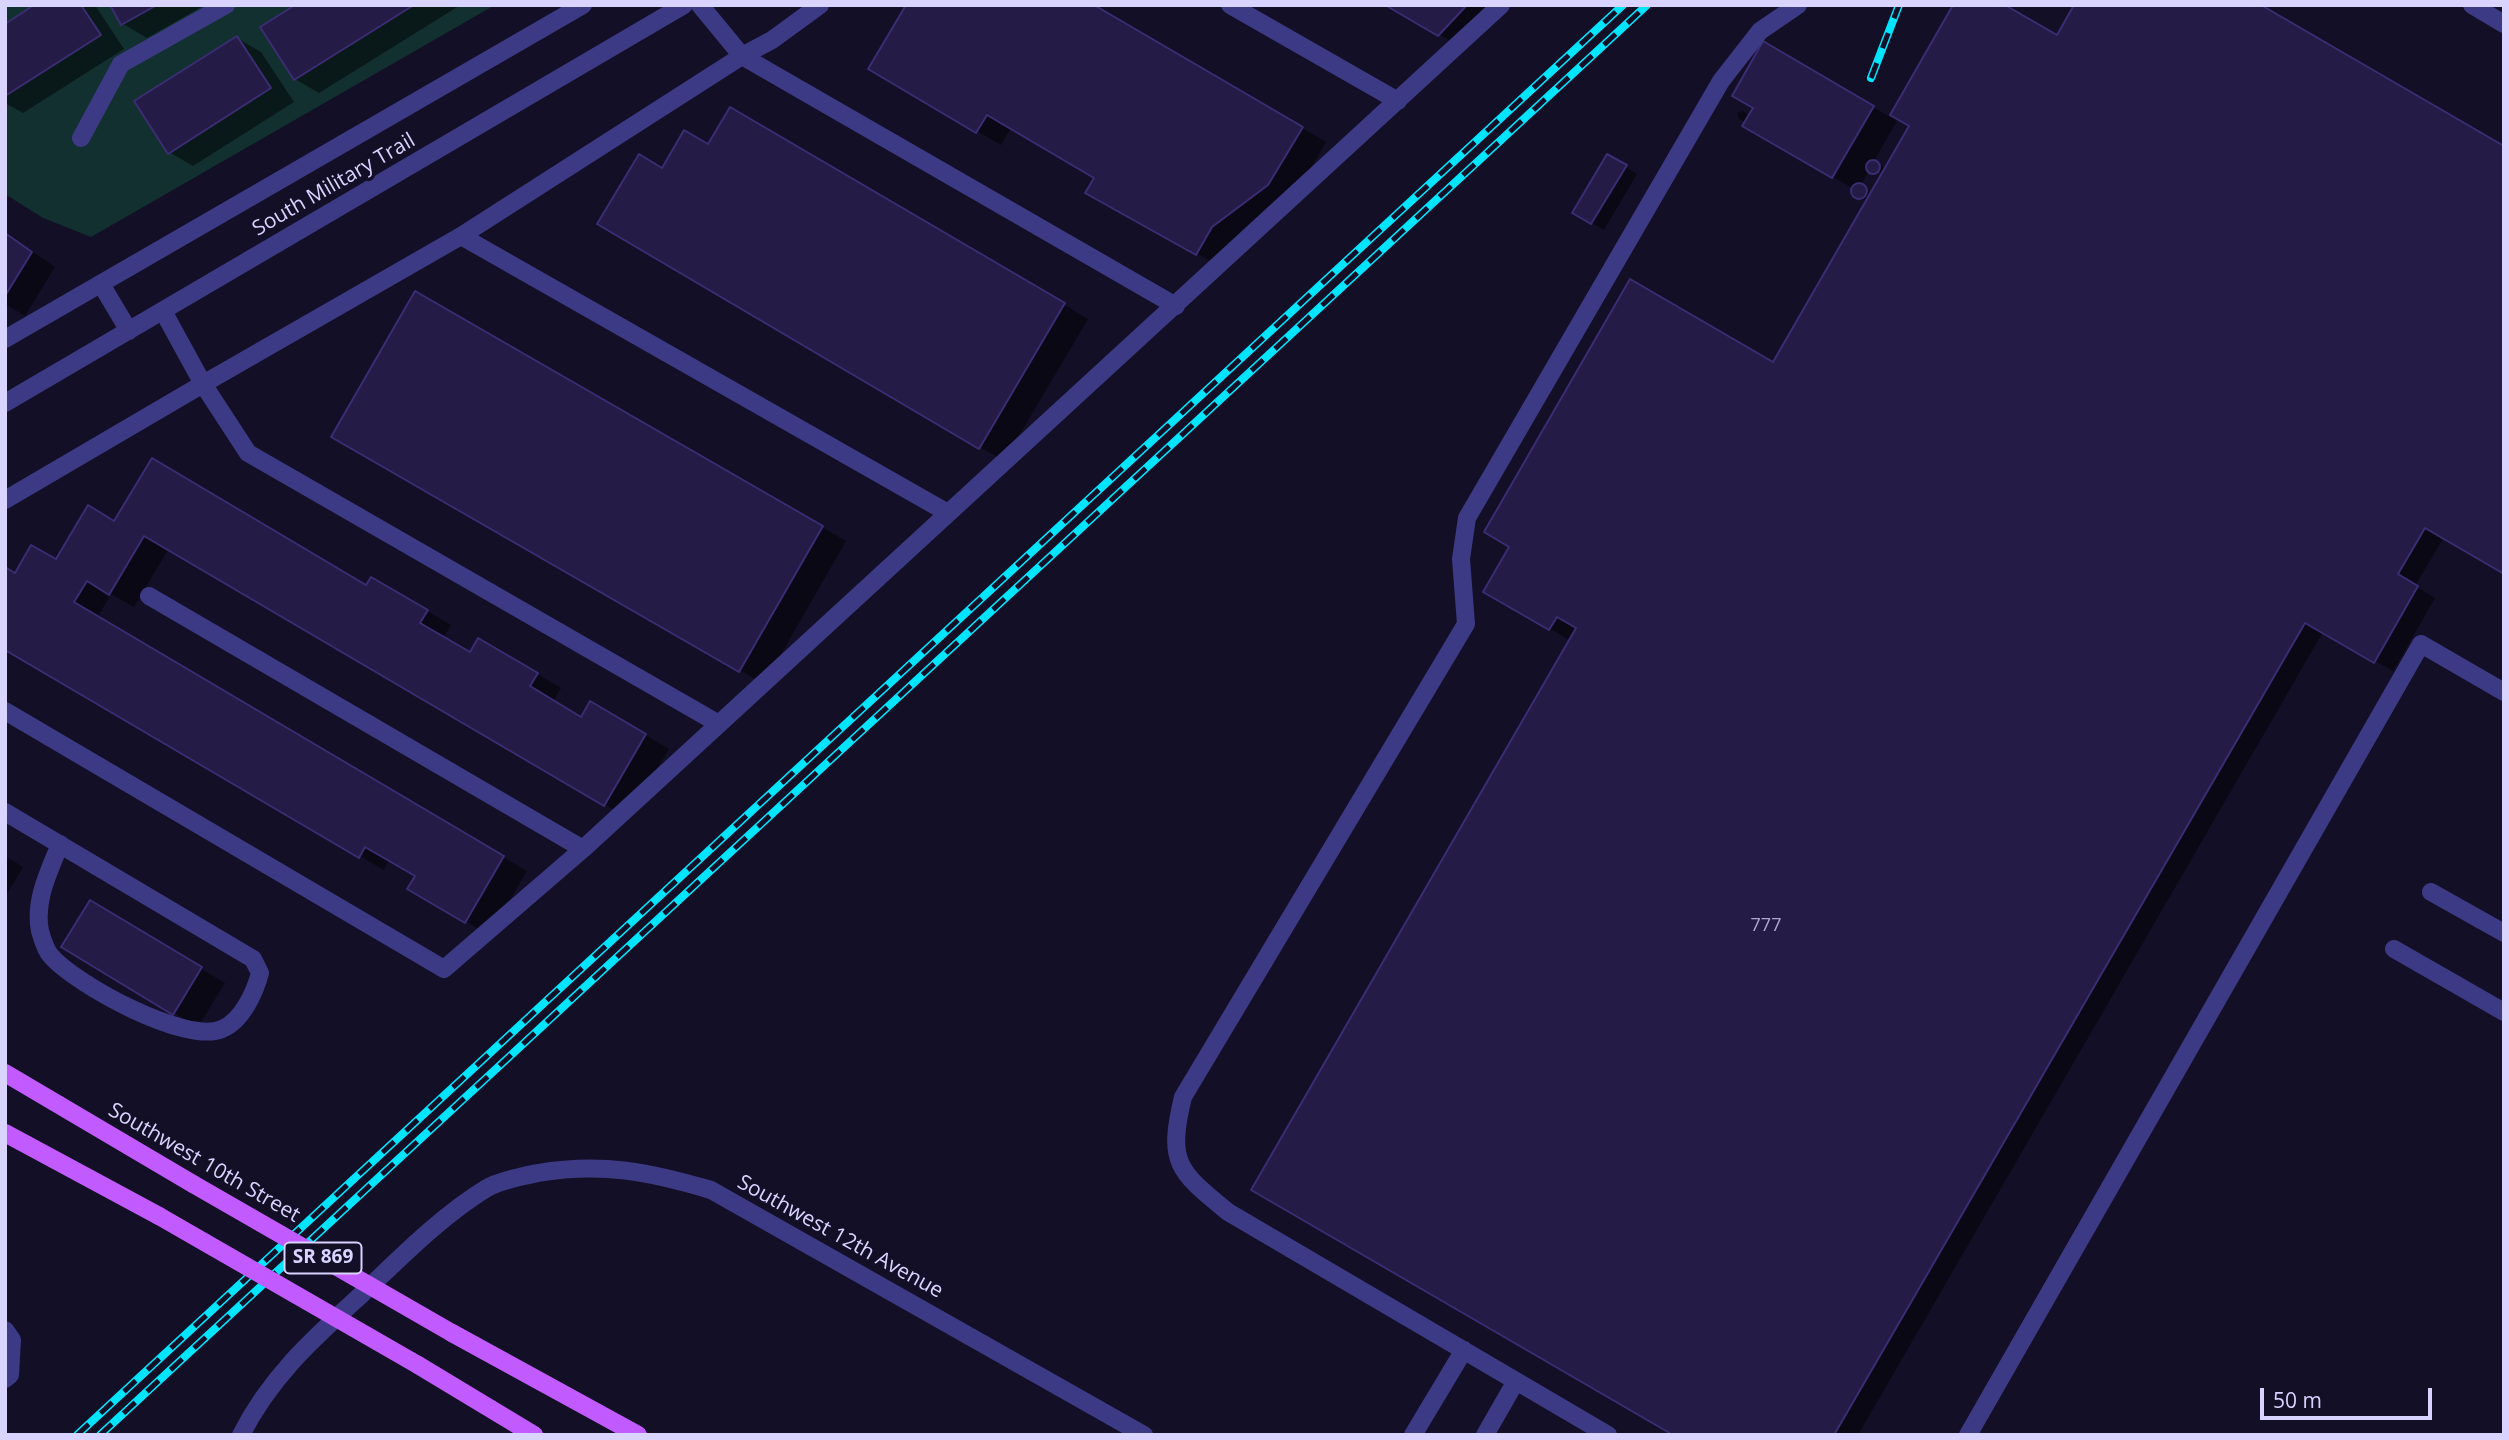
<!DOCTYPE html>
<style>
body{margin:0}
#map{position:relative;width:2509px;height:1440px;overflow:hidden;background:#130f26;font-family:"Open Sans",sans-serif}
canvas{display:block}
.frame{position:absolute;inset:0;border:7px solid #d9d4ff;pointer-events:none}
.scale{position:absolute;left:2260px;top:1388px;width:172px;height:32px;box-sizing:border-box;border:4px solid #d9d4ff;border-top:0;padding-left:9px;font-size:21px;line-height:24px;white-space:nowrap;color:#d9d4ff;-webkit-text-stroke:5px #130f26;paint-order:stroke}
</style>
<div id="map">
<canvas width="2509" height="1440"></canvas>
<div class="frame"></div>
<div class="scale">50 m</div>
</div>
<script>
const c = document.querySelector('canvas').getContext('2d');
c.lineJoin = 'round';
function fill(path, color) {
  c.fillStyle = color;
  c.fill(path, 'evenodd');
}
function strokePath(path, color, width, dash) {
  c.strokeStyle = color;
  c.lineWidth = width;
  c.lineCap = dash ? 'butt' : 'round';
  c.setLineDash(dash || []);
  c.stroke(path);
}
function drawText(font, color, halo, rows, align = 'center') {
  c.font = font + ' "Open Sans",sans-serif';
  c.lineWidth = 7;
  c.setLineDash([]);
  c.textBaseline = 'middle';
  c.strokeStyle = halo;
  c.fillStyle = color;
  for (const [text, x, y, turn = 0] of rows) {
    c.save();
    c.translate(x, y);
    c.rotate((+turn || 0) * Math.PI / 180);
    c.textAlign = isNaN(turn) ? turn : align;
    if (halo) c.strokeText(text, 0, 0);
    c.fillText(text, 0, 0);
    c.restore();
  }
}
fill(new Path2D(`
 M5,5H495L91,237L43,218L5,194Z`), '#12302f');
fill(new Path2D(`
 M38,5H95L124,49L23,113L5,103V26Z
 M112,5H205L147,38L123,24Z
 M298,5L459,6L319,93L295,79Z
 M1091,5L1326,142L1293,199L1221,267L1111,206L1096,178L1011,128L1001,145L871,69Z
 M1389,5H1505L1463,48Z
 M1955,5L2444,537L2415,586L2435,598L2393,671L2323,632L1858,1435H1677L1571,641L1486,591L1773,364L1869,198L1862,200L1857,197L1854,189L1745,126L1746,123L1739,119L1737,113L1743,111L1750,117L1755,107L1763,44L1897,121L1873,163L1883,166V173L1869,170L1861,185L1868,189L1870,197L1912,125Z
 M237,38L261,52L294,102L193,166L169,152Z
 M731,109L1088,319L1004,461L600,224L663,170L708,147Z
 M1608,156L1637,174L1604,230L1574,212Z
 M5,233L55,267L25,316L5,304Z
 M415,294L846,541L764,684L333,437Z
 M115,523L367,587L372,579L451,625L443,638L471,655L479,640L561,688L553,702L582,719L591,703L669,749L628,818L169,548L134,607L111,594L97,618L527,871L489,935L410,889L417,876L389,860L384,870L5,648L15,575L56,561Z
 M5,856L23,867L5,897Z
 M114,916L225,983L198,1027L64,947Z`), '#0007');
const building = new Path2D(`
 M34,5H81L101,35L5,96V24Z
 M110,5H157L121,25Z
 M295,5H414L294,80L260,27Z
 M906,5H1094L1303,127L1268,185L1212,227L1196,255L1085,193L1094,178L987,115L976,133L868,69Z
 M1385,5H1467L1438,36Z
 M1953,5H2005L2057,35L2074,5H2261L2504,146V574L2425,528L2398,574L2418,586L2374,663L2305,623L1834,1435H1673L1251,1190L1576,628L1557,617L1549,630L1483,592L1509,547L1484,532L1630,279L1773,362L1909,126L1890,115Z
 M237,36L271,88L168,154L134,101Z
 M1763,41L1874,106L1832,178L1742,126L1753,108L1732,96Z
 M730,107L1065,303L979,449L597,224L639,154L662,168L684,130L708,144Z
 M1607,154L1627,165L1591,224L1572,213Z
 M1866 167a7 7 0 1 1 14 0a7 7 0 1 1-14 0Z
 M1851 191a8 8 0 1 1 16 0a8 8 0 1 1-16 0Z
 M5,233L32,252L5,296Z
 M415,291L823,526L739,672L331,437Z
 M152,458L366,585L371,577L428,610L420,623L470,652L478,638L538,673L530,686L581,717L590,701L646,734L604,806L144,536L109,595L87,581L74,602L504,856L465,923L407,889L415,876L365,847L359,858L5,650V567L15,573L31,545L56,559L88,505L114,521Z
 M90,900L202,967L173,1015L61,947Z`);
fill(building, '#241b47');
strokePath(building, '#3b2d73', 2);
strokePath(new Path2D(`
 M700,5L742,56L772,40L820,5
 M1230,5L1398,101
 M2472,5L2504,24
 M81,138L121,64L226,5
 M461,236L948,513
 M101,284L129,331
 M5,339L583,5
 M5,403L684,5
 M5,500L203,384L163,311
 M149,596L583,849L719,724L248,453L203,384L461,236L742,56L1176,306
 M5,711L444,969L583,849
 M719,724L1501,5
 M5,812L253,959L260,973C255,992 242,1021 222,1029C186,1045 75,984 51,956C46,951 42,938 40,931C34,900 49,872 60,844
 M2431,892L2504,933
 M2394,949L2504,1012
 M5,1330L12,1340L10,1375L5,1379
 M241,1435C271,1376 313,1339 361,1295C400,1258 441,1216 487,1188C501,1180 523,1176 538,1173C602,1162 650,1172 711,1190L1144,1435
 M1413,1435L1464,1350
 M1485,1435L1516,1381
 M1608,1435L1228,1212C1178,1171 1167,1163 1183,1097L1466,624L1461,559L1467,518L1721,81L1760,31L1798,5
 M1968,1435L2421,644L2504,692`), '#3d3a85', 18);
strokePath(new Path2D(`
 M5,1073L193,1184
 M5,1133L159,1216
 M452,1333L638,1435
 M418,1365L534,1435`), '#c25bff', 18);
const rail = new Path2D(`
 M1871,78L1899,5
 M77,1435L1623,5
 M100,1435L1647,5`);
strokePath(rail, '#00e5ff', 8);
strokePath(rail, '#130f26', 5, [16]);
strokePath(new Path2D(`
 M193,1184L452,1333
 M159,1216L418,1365`), '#c25bff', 18);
drawText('18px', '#aca6d1', null, [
 ["777",1766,926]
]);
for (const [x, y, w] of [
 [323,1258,77]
]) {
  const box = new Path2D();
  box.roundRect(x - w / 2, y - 15.5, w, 31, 5);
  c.fillStyle = '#130f26';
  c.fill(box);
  strokePath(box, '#d9d4ff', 2);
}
drawText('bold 19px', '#d9d4ff', null, [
 ["SR 869",323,1258]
]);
drawText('21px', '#d9d4ff', '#130f26', [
 ["South Military Trail",334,185,-30],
 ["Southwest 10th Street",204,1163,30],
 ["Southwest 12th Avenue",840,1237,29]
]);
</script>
